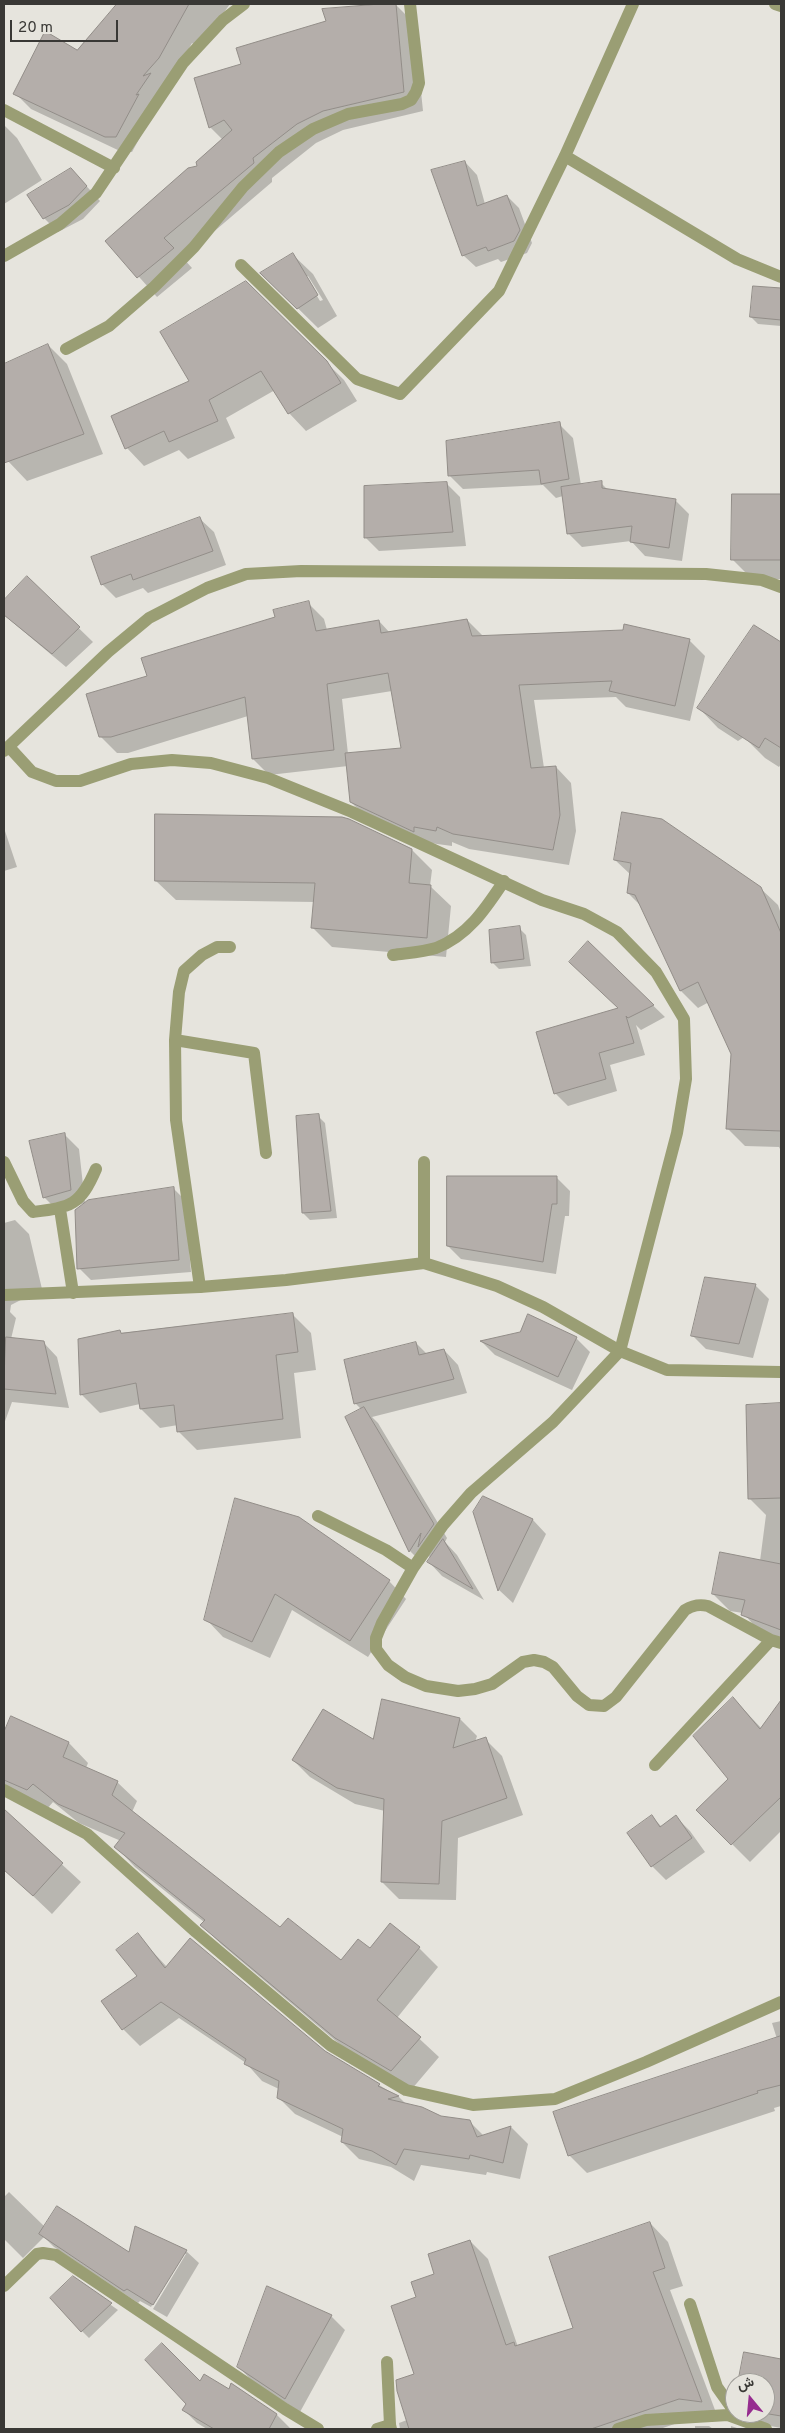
<!DOCTYPE html>
<meta charset="utf-8">
<style>
body{margin:0}
#map{position:relative;width:785px;height:2433px;overflow:hidden;background:#e6e4dd;font-family:Overpass,Vazirmatn,sans-serif}
canvas{display:block}
.frame{position:absolute;inset:0;border:5px solid #393835;pointer-events:none}
.north{position:absolute;left:725px;top:2373px;width:50px;height:50px;box-sizing:border-box;background:#e6e4dd;border:1px solid #a19f9a;border-radius:50%;rotate:343deg;font-size:14px;font-weight:700;line-height:20px;text-align:center;color:#393835}
.north::after{content:'';display:block;margin:auto;width:18px;height:22px;background:#962c8f;clip-path:polygon(50% 0,100% 100%,50% 72%,0 100%)}
.scale{position:absolute;left:10px;top:20px;width:108px;height:22px;box-sizing:border-box;border:2px solid #393835;border-top:0;padding-left:6px;font-size:15px;line-height:18px;white-space:nowrap;color:#393835;-webkit-text-stroke:4px #e6e4dd;paint-order:stroke}
</style>
<div id="map">
<canvas width="785" height="2433"></canvas>
<div class="frame"></div>
<div class="north">ش</div>
<div class="scale">20 m</div>
</div>
<script>
const c = document.querySelector('canvas').getContext('2d');
c.lineJoin = 'round';
function fill(path, color) {
  c.fillStyle = color;
  c.fill(path, 'evenodd');
}
function strokePath(path, color, width, dash) {
  c.strokeStyle = color;
  c.lineWidth = width;
  c.lineCap = dash ? 'butt' : 'round';
  c.setLineDash(dash || []);
  c.stroke(path);
}
fill(new Path2D(`
 M119,4H230L198,48L192,43L132,152H122L31,109L15,93L77,52Z
 M395,4L414,23L423,111L343,130L316,143L272,178V182L183,258L192,268L157,297L107,241L199,166L223,140L210,127L328,22L324,10Z
 M4,125L17,138L42,180L4,204Z
 M465,162L477,175L485,204L507,196L519,208L532,243L527,253L501,262L498,259L476,267L463,255Z
 M71,169L100,201L83,219L58,232L44,218Z
 M293,255L313,274L337,316L318,328L262,273ZM305,276H308L323,300L320,301Z
 M246,283L344,380L357,401L306,431L289,413L275,390L226,418L235,438L188,459L179,450L144,466L127,448L191,381Z
 M754,287L781,289V326L758,324L751,317Z
 M48,345L67,364L103,454L27,481L8,461L4,450V365Z
 M559,424L573,438L581,485L601,483L608,490L675,500L689,514L682,561L645,556L631,541L582,547L568,533L563,496L556,498L543,485L463,489L449,475Z
 M446,483L460,497L466,546L379,551L365,537Z
 M734,495L781,496V579H752L732,559Z
 M200,519L214,532L226,565L148,593L143,588L116,598L102,584Z
 M27,578L93,642L66,667L4,615V602Z
 M308,603L324,619L327,630L379,621L390,633L467,620L483,636L689,640L705,656L690,721L626,707L616,697L534,700L544,768L556,767L571,783L576,831L569,865L469,849L452,842V846L430,843L367,818L351,802L348,766L269,775L253,759L248,716L128,753H117L101,737L148,677ZM392,691L402,749L348,754L342,699Z
 M755,627L781,644V764L779,767L765,758L744,737L738,741L718,728L699,708Z
 M4,828L17,867L4,871Z
 M412,850L432,870L430,886L451,906L446,957L332,947L312,927L315,902L176,900L156,881Z
 M615,860L760,888L778,905L781,914V1151L779,1147L745,1146L727,1128L732,1053L709,1002L698,1008L681,991L642,907L628,893L631,875Z
 M519,928L526,935L531,966L499,969L492,962Z
 M588,943L665,1017L641,1030L636,1025L645,1055L610,1065L617,1091L568,1106L556,1094L538,1033L619,1009Z
 M318,1116L325,1123L337,1218L310,1220L303,1213L298,1117Z
 M65,1135L79,1149L85,1203L58,1211L44,1197Z
 M556,1177L570,1191L569,1216H565L556,1274L461,1259L448,1246Z
 M173,1188L185,1200L191,1272L91,1280L79,1268Z
 M15,1220L29,1234L42,1289L11,1305L10,1312L16,1318L11,1339L43,1342L57,1357L69,1408L12,1402L4,1424V1223Z
 M755,1285L769,1299L753,1358L706,1349L692,1335Z
 M292,1314L311,1333L316,1370L294,1373L301,1438L197,1450L178,1431V1425L160,1428L141,1409L140,1404L100,1413L81,1394Z
 M576,1338L590,1352L572,1390L495,1355L482,1342Z
 M416,1343L427,1354L444,1350L458,1365L467,1393L372,1417L378,1423L447,1538L445,1542L457,1555L484,1600L442,1576L429,1562L431,1559L429,1556L423,1564L410,1551L347,1418L362,1410L356,1404L345,1360Z
 M781,1405V1640L760,1632L743,1613L730,1611L713,1594L760,1561L766,1515L749,1498L747,1406Z
 M484,1498L533,1520L546,1534L513,1603L499,1590L474,1512Z
 M236,1500L389,1581L406,1599L368,1657L292,1610L270,1658L223,1637L206,1619Z
 M733,1698L762,1729L781,1702V1831L750,1862L698,1810L730,1779Z
 M11,1718L69,1743L88,1763L86,1768L117,1782L137,1801L132,1812L280,1929L341,1962L370,1950L419,1948L438,1967L397,2018L439,2057L411,2090L356,2058L221,1944L202,1925L204,1922L135,1867L116,1847L121,1841L79,1823L53,1802L47,1809L4,1790V1735Z
 M460,1719L477,1736L475,1742L485,1739L502,1756L523,1815L458,1838L456,1900L399,1899L382,1882L385,1811L355,1804L310,1777L293,1760Z
 M4,1811L81,1882L52,1914L12,1876L20,1867H4Z
 M652,1817L662,1827L676,1817L690,1831L705,1852L666,1880L652,1866Z
 M137,1935L167,1967L324,2052L399,2097L406,2104L441,2117L470,2122L484,2136L511,2127L528,2144L520,2179L487,2172L486,2175L421,2165L414,2181L391,2167L359,2159L342,2142L343,2137L295,2114L278,2097L279,2089L262,2081L246,2063L179,2018L140,2046L123,2029L138,1976Z
 M781,2021V2106L774,2108L775,2111L587,2173L569,2155L777,2039L772,2023Z
 M9,2192L45,2227L130,2254L186,2251L199,2263L167,2317L153,2309L186,2254H183L151,2307L140,2301L138,2303L54,2247L44,2237L23,2258L4,2239V2197Z
 M650,2223L668,2242L683,2286L670,2290L715,2410L660,2429H400L399,2423L407,2420L416,2375L417,2298L436,2275L470,2241L488,2259L518,2347L575,2329Z
 M73,2278L118,2310L89,2338L82,2331Z
 M331,2316L345,2330L300,2412L252,2381L238,2366Z
 M745,2354L781,2360V2428L760,2424L758,2426L745,2413H765V2383H739Z
 M201,2383L221,2385L277,2415L290,2428L207,2429L197,2423L184,2410Z
 M695,2426H709L713,2429H695Z
 M731,2426L740,2429H731Z`), '#0003');
const building = new Path2D(`
 M117,4H189L159,58L143,76L151,73L136,95L139,94L116,137H105L13,94L45,31L77,50Z
 M380,4H396L404,92L323,111L297,124L253,158L254,163L164,238L174,248L137,278L105,241L188,168L197,166L196,162L232,130L224,120L209,128L194,78L241,64L236,48L326,21L322,9Z
 M465,161L477,206L507,195L520,230L514,241L488,251L486,247L462,256L431,170Z
 M71,168L87,186L69,205L43,219L27,195Z
 M293,253L318,295L297,309L260,273Z
 M246,281L327,361L341,383L288,414L261,371L209,400L218,421L169,442L164,431L125,449L111,416L189,381L160,332Z
 M753,286L781,288V320L750,317Z
 M48,344L84,434L4,463V364Z
 M560,422L569,479L541,484L539,470L448,476L446,441Z
 M602,481V488L676,499L669,548L630,542L632,526L567,534L561,487Z
 M447,482L453,532L364,538V486Z
 M732,494H781V560H731Z
 M200,517L213,551L133,580L131,574L101,585L91,557Z
 M27,576L80,627L52,654L4,615V600Z
 M309,601L316,631L379,620L381,633L467,619L472,636L623,630L624,624L690,639L675,706L609,691L612,681L519,685L531,768L556,766L560,815L553,850L453,834L437,827L436,831L414,827V832L350,802L345,753L401,748L388,673L327,684L334,750L252,759L245,697L111,737H99L86,694L147,676L141,658L275,617L273,610Z
 M754,625L781,642V748L765,738L759,748L697,708Z
 M622,812L662,819L761,887L781,933V1131L726,1129L731,1054L698,982L680,991L635,895L627,893L631,863L614,860Z
 M155,814L342,817L349,819L412,849L409,883L431,885L427,938L311,928L315,883L155,881Z
 M520,926L524,959L491,963L489,930Z
 M588,941L654,1005L628,1018L626,1016L634,1043L599,1053L606,1079L554,1094L536,1032L618,1008L569,962Z
 M319,1114L331,1211L302,1213L296,1116Z
 M65,1133L71,1190L43,1198L29,1141Z
 M447,1176H557V1204H552L543,1262L447,1246Z
 M174,1187L179,1260L77,1269L75,1210L88,1200Z
 M705,1277L756,1284L739,1344L691,1336Z
 M293,1313L298,1352L276,1355L283,1419L177,1432L174,1405L140,1409L136,1383L80,1395L78,1339L120,1330L121,1333Z
 M528,1314L577,1337L558,1377L480,1341L520,1332Z
 M6,1337L44,1341L56,1394L4,1389Z
 M416,1342L419,1355L444,1349L454,1379L354,1404L344,1360Z
 M781,1403V1498L748,1499L746,1405Z
 M364,1407L434,1524L418,1547L421,1533L409,1552L345,1417Z
 M483,1496L533,1519L498,1591L473,1512Z
 M235,1498L299,1517L390,1580L350,1641L275,1594L252,1642L204,1620Z
 M443,1539L473,1589L427,1562Z
 M720,1552L781,1564V1630L741,1615L745,1600L712,1594Z
 M733,1697L760,1729L781,1700V1797L731,1845L696,1810L728,1779L693,1736Z
 M382,1699L460,1718L453,1748L486,1737L507,1798L442,1821L439,1884L381,1882L384,1799L337,1788L292,1760L323,1709L373,1739Z
 M11,1716L69,1742L63,1757L118,1781L112,1795L280,1927L288,1918L341,1960L358,1939L370,1948L390,1923L420,1947L377,2000L421,2037L391,2071L335,2038L200,1925L205,1920L114,1847L125,1833L58,1804L33,1784L27,1790L4,1780V1732Z
 M4,1809L63,1863L33,1896L4,1870Z
 M652,1815L660,1827L676,1815L692,1838L651,1867L627,1833Z
 M138,1933L165,1968L190,1938L325,2051L380,2084L378,2086L399,2096L388,2099L422,2107L441,2116L470,2120L477,2137L511,2126L503,2163L470,2155L469,2159L404,2149L396,2165L372,2151L341,2142L343,2129L277,2098L279,2081L244,2064L246,2059L161,2002L122,2030L101,2001L137,1976L116,1950Z
 M781,2036V2085L757,2091L758,2093L568,2156L553,2112Z
 M57,2206L129,2252L135,2226L187,2250L153,2305L127,2289L124,2291L39,2234Z
 M650,2222L665,2268L653,2272L702,2402L679,2399L591,2429H409L397,2391L396,2380L414,2374L391,2306L416,2297L411,2282L434,2274L428,2254L470,2240L506,2345L514,2342L515,2346L573,2328L549,2257Z
 M73,2276L112,2303L81,2332L50,2298Z
 M267,2286L332,2315L285,2399L237,2367Z
 M162,2343L200,2381L204,2374L229,2389L231,2383L277,2414L269,2429H214L182,2410L186,2404L145,2360Z
 M744,2352L781,2359V2416L763,2413H765V2383H738Z`);
fill(building, '#b4aeaa');
strokePath(building, '#928d88', 1);
strokePath(new Path2D(`
 M393,955C407,953 423,952 436,948C468,936 486,908 504,881
 M175,1040L254,1053L266,1153
 M4,1162L23,1201L33,1212C71,1207 80,1206 96,1169
 M60,1209L73,1293
 M200,1287L176,1120L175,1040L179,992L184,971L202,955L217,947H230
 M387,2362L390,2425`), '#9a9e74', 12);
strokePath(new Path2D(`
 M775,4L781,6
 M4,110L114,168
 M565,156L737,259L781,277
 M4,256L60,224L96,193L183,63L223,20L244,4
 M241,265L357,379L400,394L499,291L565,156L633,4
 M66,349L109,326L154,287L194,247L243,187L279,152L313,129L348,114L402,104L411,100L416,92L419,83L410,4
 M10,748L32,772L56,781H80L131,764L172,760L211,763L268,778L352,812L542,900L584,914L617,932L656,972L684,1019L686,1079L677,1133L620,1351L553,1422L471,1493L443,1525L413,1568L382,1623L376,1638V1649L388,1665L405,1677L426,1686L458,1691L475,1689L492,1684L523,1662L534,1660L544,1662L553,1667L577,1696L589,1705L604,1706L616,1697L685,1610C693,1605 699,1604 708,1606L771,1640
 M4,751L108,652L149,618L207,588L246,574L301,571L706,574L762,580L781,587
 M424,1162V1263
 M4,1295L200,1287L286,1280L424,1263L497,1286L543,1307L620,1351L667,1370L781,1372
 M318,1516L386,1550L413,1568
 M655,1765L771,1640L781,1643
 M4,1790L87,1834L196,1932L330,2045L406,2090L473,2105L555,2099L646,2062L781,2002
 M4,2286L37,2254L43,2253L56,2255L285,2409L318,2429
 M690,2304L717,2387L734,2411L728,2415
 M377,2429L390,2425L391,2429
 M618,2429L646,2420L728,2415L766,2429`), '#9a9e74', 12);
</script>
